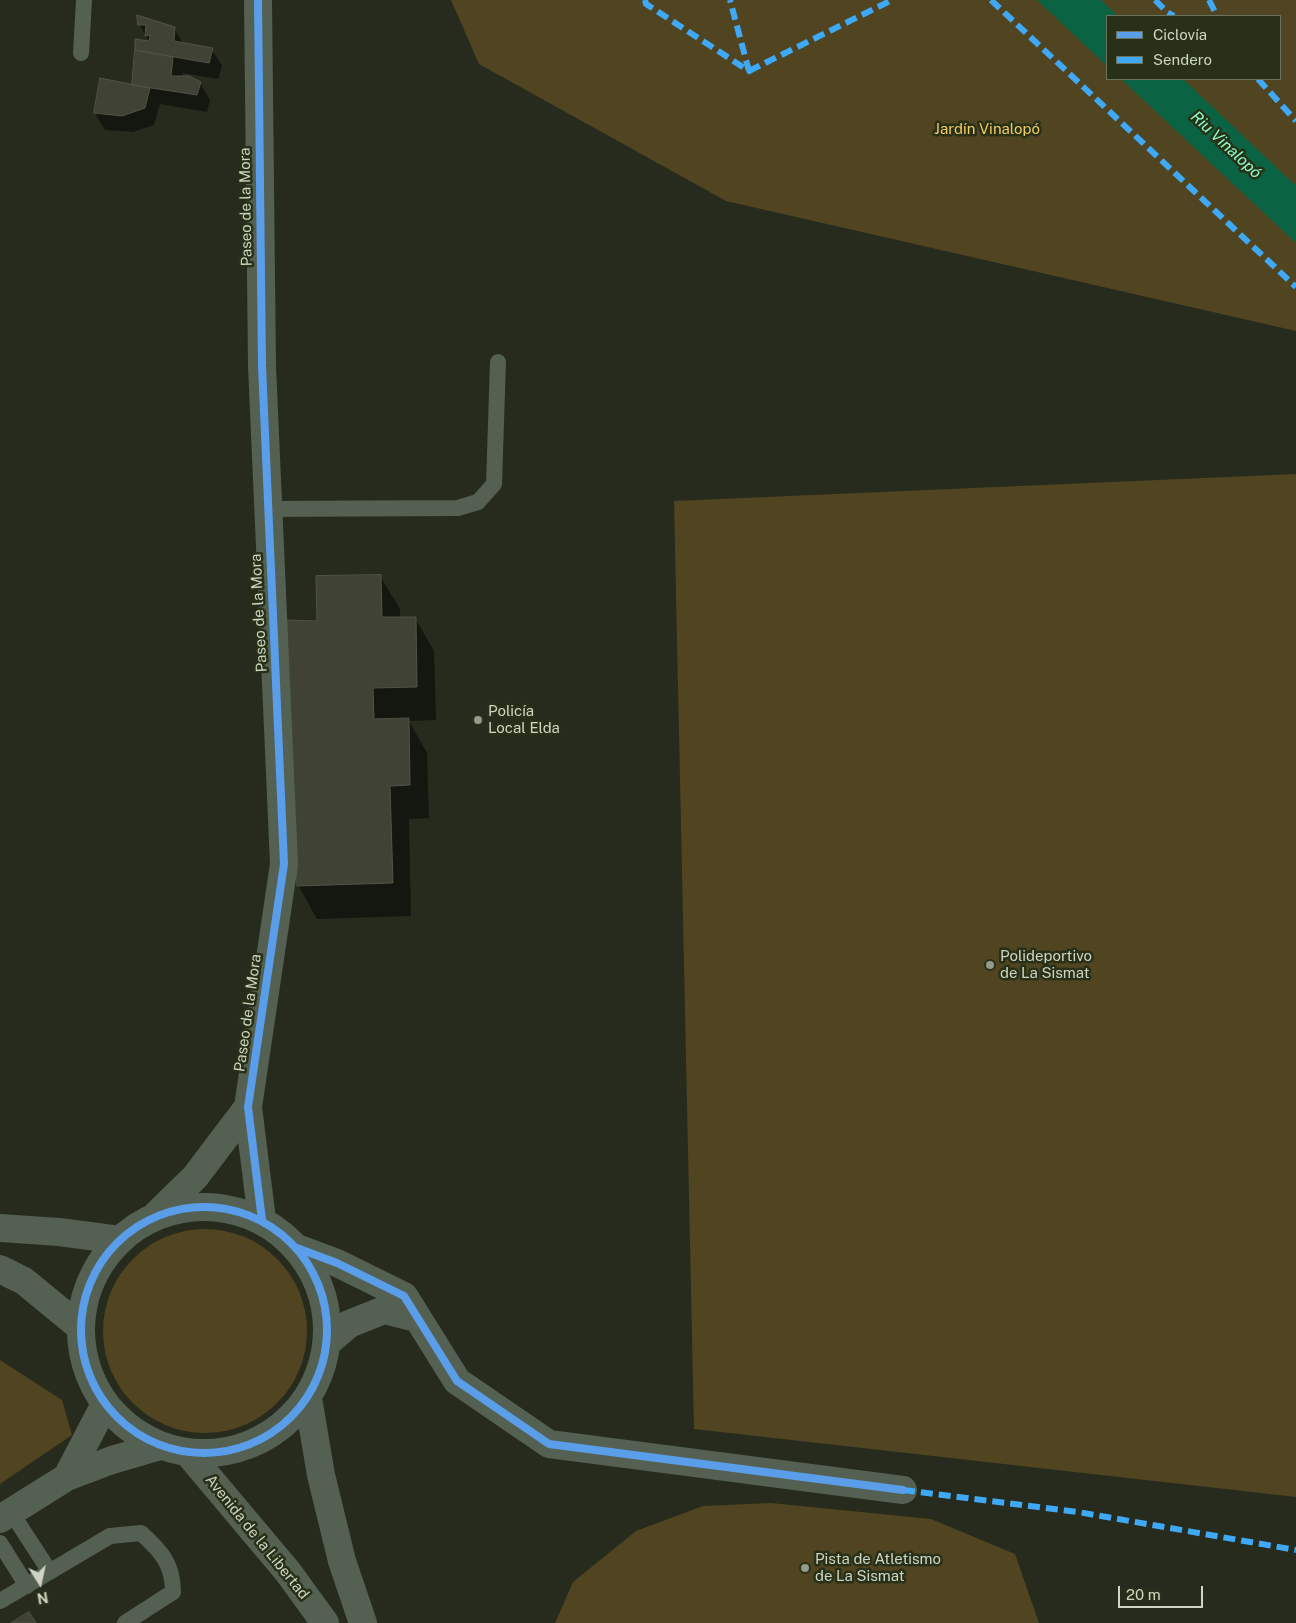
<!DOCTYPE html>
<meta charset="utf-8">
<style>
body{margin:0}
#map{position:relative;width:1296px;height:1623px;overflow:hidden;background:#262b1d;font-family:"Public Sans",sans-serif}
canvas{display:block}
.legend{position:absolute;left:1106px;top:15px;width:175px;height:65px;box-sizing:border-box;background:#283117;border:1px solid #6a735c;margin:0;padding:6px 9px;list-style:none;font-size:15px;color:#ced5c4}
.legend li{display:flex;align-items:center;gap:10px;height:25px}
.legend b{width:25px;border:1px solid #6a735c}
.north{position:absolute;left:15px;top:1558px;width:50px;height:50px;-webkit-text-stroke:4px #283117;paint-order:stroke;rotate:170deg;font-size:14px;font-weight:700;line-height:20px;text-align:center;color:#ced5c4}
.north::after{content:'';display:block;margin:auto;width:18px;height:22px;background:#ced5c4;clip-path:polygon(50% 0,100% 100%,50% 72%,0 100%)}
.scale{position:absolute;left:1118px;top:1586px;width:85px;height:22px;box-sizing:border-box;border:2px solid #ced5c4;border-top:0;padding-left:6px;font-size:15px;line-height:18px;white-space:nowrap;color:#ced5c4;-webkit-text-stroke:4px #283117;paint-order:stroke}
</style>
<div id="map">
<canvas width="1296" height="1623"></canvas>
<ul class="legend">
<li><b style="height:6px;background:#5a9eea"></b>Ciclovía</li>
<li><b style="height:6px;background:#3fa9f5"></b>Sendero</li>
</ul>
<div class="north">N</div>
<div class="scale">20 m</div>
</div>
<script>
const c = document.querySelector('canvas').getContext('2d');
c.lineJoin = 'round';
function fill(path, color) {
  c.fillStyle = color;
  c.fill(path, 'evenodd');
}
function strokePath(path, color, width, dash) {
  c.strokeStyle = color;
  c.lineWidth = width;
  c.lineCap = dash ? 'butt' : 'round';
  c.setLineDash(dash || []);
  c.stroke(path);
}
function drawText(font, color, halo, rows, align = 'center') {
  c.font = font + ' "Public Sans",sans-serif';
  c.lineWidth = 5;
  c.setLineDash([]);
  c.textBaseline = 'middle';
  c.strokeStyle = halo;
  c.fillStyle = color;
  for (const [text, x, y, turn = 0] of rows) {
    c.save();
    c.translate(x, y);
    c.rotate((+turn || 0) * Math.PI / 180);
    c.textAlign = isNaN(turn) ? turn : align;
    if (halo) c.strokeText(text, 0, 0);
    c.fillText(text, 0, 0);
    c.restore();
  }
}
fill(new Path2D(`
 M451,0H1296V331L726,201L479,64ZM1107,16H1280V79H1107Z
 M1296,474V1497L694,1429L674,501Z
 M103 1331a102 102 0 1 1 204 0a102 102 0 1 1-204 0Z
 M0,1360L62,1400L72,1435L0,1484Z
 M771,1503L931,1519L1015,1554L1039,1623H555L573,1582L636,1531L703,1506Z`), '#514420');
fill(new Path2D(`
 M1037,0H1101L1118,16H1107V66Z
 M1121,79H1183L1296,186V243Z`), '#0a6343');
fill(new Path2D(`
 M138,17L174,28L183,44L212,50L222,66L218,79L183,73L182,77L200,83L210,100L207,112L160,104L154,125L133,132L105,130L95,113L101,80L133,87L136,40L150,43L139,24Z
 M380,576L400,609V618H415L434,651L436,720L409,721L427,753L429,818L409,819L411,916L317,919L298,885L318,622Z`), '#0007');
const building = new Path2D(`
 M137,15L175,27L174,41L213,48L209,63L135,50V39L149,41L150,35L145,36L146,25H138Z
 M135,50L173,57L171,76H189L201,82L197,95L132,85Z
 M100,78L150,88L145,108L122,116L94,113Z
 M381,575L382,617H416L417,687L373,688L374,719L409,718L410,785L390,786L393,883L297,886L286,620L317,621L316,576Z
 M29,1612L36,1623H11Z`);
fill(building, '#404236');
strokePath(building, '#515346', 1);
strokePath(new Path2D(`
 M81,53L84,0
 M268,509L458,508L478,502L494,484L498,362
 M11,1512L50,1572
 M0,1543L27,1586
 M0,1601L110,1536L141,1533C161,1551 173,1564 173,1592L125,1623`), '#546052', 16);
strokePath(new Path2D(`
 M297,1248L337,1263L404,1296L457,1381L549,1444L903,1490
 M328,1342L349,1324L384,1310L416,1318
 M67,1477L105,1404
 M0,1519L67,1477L112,1460L160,1446`), '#546052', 28);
strokePath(new Path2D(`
 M258,0L262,366L284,864L248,1107L262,1220
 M81 1330a123 123 0 1 1 246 0a123 123 0 1 1-246 0Z
 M157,1214L195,1177L248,1107
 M0,1228L59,1232L120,1240
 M0,1269L24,1281L80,1327
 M308,1398L321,1475L342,1561L363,1623
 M188,1453L288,1572L325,1623`), '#546052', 28);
strokePath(new Path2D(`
 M645,0L646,4L749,71L730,0
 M991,0L1296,287
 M1155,0L1167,12L1174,16
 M1209,0L1217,16
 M749,71L892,0
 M1258,79L1296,121
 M903,1490L1078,1512L1296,1550`), '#3fa9f5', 6, [12, 6]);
strokePath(new Path2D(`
 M258,0L262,366L284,864L248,1107L262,1220
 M81 1330a123 123 0 1 1 246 0a123 123 0 1 1-246 0Z
 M297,1248L337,1263L404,1296L457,1381L549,1444L903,1490`), '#5a9eea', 8);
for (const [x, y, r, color] of [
 [478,720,5,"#939a8a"],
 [990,965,5,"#939a8a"],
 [805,1568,5,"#939a8a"]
]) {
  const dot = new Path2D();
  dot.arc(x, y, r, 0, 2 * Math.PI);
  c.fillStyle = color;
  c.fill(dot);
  strokePath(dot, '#283117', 2);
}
drawText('15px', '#f2c862', '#283117', [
 ["Jardín Vinalopó",987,129]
]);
drawText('15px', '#ced5c4', '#283117', [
 ["Paseo de la Mora",246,207,-91],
 ["Paseo de la Mora",259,613,-93],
 ["Paseo de la Mora",248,1013,-82],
 ["Avenida de la Libertad",257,1537,51]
]);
drawText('15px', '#ced5c4', '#283117', [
 ["Policía",488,711],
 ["Local Elda",488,728],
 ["Polideportivo",1000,956],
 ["de La Sismat",1000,973],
 ["Pista de Atletismo",815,1559],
 ["de La Sismat",815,1576]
], 'left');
drawText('italic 16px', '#8bfcc7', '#283117', [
 ["Riu Vinalopó",1226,145,43]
]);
</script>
